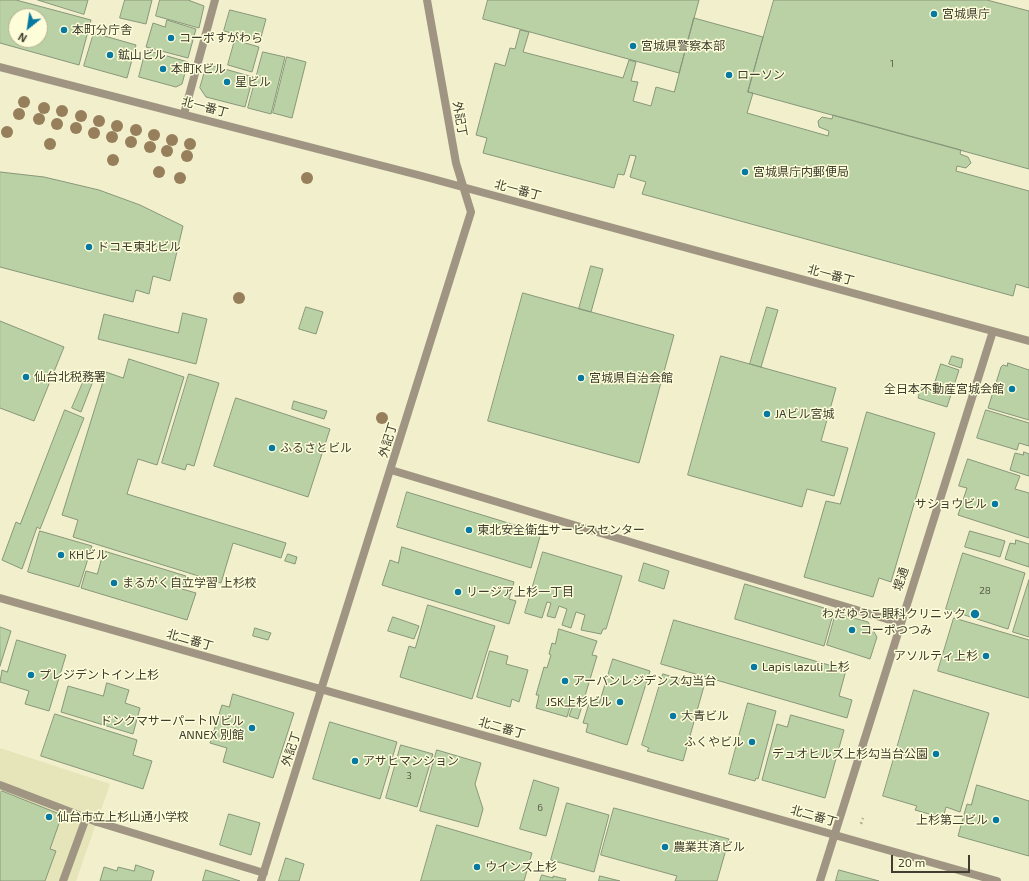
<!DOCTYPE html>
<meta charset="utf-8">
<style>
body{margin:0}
#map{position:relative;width:1029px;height:881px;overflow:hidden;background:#f1efcc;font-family:"Exo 2",sans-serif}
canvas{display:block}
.north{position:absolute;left:8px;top:8px;width:40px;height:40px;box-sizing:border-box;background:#fefdd9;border:1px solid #b1b095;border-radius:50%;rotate:210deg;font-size:11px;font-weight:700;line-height:16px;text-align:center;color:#3e3d2f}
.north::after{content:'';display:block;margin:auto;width:14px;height:18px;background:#0679a2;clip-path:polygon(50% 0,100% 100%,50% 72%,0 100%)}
.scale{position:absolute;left:891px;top:855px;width:79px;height:18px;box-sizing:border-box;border:2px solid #3e3d2f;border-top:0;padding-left:5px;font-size:12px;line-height:14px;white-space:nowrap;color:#3e3d2f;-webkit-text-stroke:3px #fefdd9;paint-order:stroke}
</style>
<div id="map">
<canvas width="1029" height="881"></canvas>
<div class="north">N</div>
<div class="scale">20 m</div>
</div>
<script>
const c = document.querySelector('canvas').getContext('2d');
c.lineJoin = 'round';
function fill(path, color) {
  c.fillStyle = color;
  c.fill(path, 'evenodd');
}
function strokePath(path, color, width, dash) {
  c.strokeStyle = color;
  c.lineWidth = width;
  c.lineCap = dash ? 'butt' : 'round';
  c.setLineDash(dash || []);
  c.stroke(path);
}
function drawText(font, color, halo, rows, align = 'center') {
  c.font = font + ' "Exo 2","Noto Sans JP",sans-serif';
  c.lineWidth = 3;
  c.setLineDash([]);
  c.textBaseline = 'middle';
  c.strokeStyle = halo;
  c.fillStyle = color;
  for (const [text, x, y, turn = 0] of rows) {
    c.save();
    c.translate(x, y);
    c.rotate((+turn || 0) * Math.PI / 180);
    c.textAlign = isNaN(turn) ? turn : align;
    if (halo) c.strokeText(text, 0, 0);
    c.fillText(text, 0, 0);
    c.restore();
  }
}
fill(new Path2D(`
 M0,748L110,784L76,881H0Z`), '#e6e5ba');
const building = new Path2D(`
 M0,0H16L91,20L79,65L0,43ZM16,16H40V40H16Z
 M38,0H88L84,14Z
 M125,0H152L146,24L120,18Z
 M160,0H188L204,6L199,28L156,16Z
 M488,0H699L679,73L483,19Z
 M774,0H987L1029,11V169L748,92Z
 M230,10L266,19L260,41L224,31Z
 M694,18L763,37L748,92L753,93L747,113L828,136L829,131L819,127L818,121L822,117L832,119L833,115L961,150L960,154L968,157L971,163L966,168L957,166L956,171L1029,191V288L1016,284L1013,296L642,194L646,182L630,177L636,156L630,155L624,175L618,174L614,188L483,153L487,138L476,135L495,63L505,66L510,48L515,49L520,30L529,32L523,52L623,78L629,60L636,62L631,81L638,82L633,101L651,106L656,87L674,92Z
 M167,20L196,29L188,58L146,47L153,23L165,27Z
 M94,33L136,45L127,78L84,66Z
 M235,40L259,47L252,72L228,65Z
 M146,50L188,62L182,84L176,87L139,77Z
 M263,52L285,57L271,114L248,108Z
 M287,57L306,62L292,118L273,113Z
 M207,64L253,77L245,107L206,97L200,88Z
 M0,172L44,177L99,190L140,205L183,226L170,281L153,276L149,294L136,290L133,302L0,267Z
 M591,266L603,269L591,312L579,309Z
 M523,293L674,335L639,463L488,421Z
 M306,307L323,312L316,334L299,329Z
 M767,307L778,310L761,367L750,364Z
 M183,313L207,319L196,364L98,339L104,314L178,333Z
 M0,321L64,347L34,421L0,408Z
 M721,356L836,388L821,441L848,448L834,496L807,489L802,507L688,475Z
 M952,356L963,359L961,368L949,364Z
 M129,359L184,377L157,465L138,459L127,494L286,543L281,558L233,543L221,583L73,537L78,520L62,515L106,372L123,378Z
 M1008,363L1029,370V420L988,408L1001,367L1003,365L1007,366Z
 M941,364L959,370L947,407L918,398L921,387L932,390Z
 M189,374L219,383L194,466L187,464L185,470L162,463Z
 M85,378L93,381L81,412L72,408Z
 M236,398L330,429L308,497L214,466Z
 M294,401L327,411L324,419L292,409Z
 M65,410L84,418L40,529L37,527L22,569L2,560L16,522L20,524Z
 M986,410L1029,423V446L1019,443L1017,450L977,438Z
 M867,412L935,433L891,582L879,578L873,597L804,577L826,501L840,504Z
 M1024,452L1029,454V476L1010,470L1015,453L1023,455Z
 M968,459L1020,476L1015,489L1029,493V538L958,515L967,488L959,486Z
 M407,492L541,533L531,568L397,527Z
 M40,531L92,546L79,587L28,572Z
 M970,531L1005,541L1000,557L965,547Z
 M1016,540L1029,544V567L1005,559L1010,543L1015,544Z
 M402,547L514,582L509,599L516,601L509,624L382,585L390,560L398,563Z
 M104,551L186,576L182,589L196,593L187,620L81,588L86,571L97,574Z
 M543,552L622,576L606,629H603L601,634L581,630L585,615L576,612L571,628L562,625L567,609L559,606L555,618L547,616L551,603L547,602L542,618L525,613Z
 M963,553L1025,573L1008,629L946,609Z
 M288,554L297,557L295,564L285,561Z
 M644,563L669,571L664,589L639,581Z
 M1029,580V637L1013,632Z
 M745,584L834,611L824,646L735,619Z
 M428,605L495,626L472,699L400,677L409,646L415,648Z
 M836,613L868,622L877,637L870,659L827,645Z
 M393,617L419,626L414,639L388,631Z
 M954,618L1029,640V698L938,671Z
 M674,620L846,670L839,696L852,700L847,718L661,664Z
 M0,627L11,631L0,666Z
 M255,628L271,633L268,640L253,636Z
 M559,629L597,641L592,655L597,656L578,719L569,716L572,708L570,707L567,717L536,708L539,695H536L544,667L547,668L551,655L549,654L552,643L555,644Z
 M17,640L66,655L49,711L25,704L29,691L0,682L2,670L7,672Z
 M490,651L508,656L506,664L528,670L519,702L512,699L510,707L477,697Z
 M613,659L650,671L627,745L586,732L588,724L583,723L590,700L599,703Z
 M663,674L704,686L683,761L647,751L649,748L642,745Z
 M107,683L129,690L125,703L140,708L133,734L61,712L68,686L103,696Z
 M914,690L989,713L960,812L946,807L943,818L915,810L917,806L883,796Z
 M233,694L294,713L273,778L223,762L227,748L210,743L222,705L229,707Z
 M748,703L776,711L758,779L756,778L755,781L729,774Z
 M55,714L137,740L133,755L152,761L143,789L41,756Z
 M791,715L844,730L825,798L762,780L777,724L787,727Z
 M330,722L397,742L380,799L313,779Z
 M401,745L433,754L417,807L386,798Z
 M437,750L481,763L475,784L483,809L478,827L420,811Z
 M534,780L559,788L546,836L520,829Z
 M977,785L1029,801V856L958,836L967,804L971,805Z
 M2,791L62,815L50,849L56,851L45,881H0V793Z
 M567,803L609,815L594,872L551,860Z
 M614,808L729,839L717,881H675L677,876L601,855Z
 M229,814L260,823L251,855L220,845Z
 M437,825L532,853L524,881H421Z
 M286,858L304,864L299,881H279Z
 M136,865L154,871L151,881H100L104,867L117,871L118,867L134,871Z
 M206,870L240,881H203Z
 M839,870L879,881H836Z
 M542,875L553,878V876L566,879L565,881H540Z
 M600,876L620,881H599Z`);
fill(building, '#bad1a5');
strokePath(building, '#879779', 1);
strokePath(new Path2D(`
 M861,824L863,818`), '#b3b296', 2.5, [2, 3]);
strokePath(new Path2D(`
 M0,785L97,822
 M63,881L86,818`), '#a09583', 8);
strokePath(new Path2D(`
 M0,67L422,176L1029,341
 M184,114L215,0
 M391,470L900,623
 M0,598L997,881
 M97,822L264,873
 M261,881L471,212L456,163L427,0
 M820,881L993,331`), '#a09583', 8);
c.fillStyle = '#977f5c';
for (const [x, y] of [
 [24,102],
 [44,108],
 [62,111],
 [19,114],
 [81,116],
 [39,119],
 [99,121],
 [57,124],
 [117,126],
 [76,128],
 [136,130],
 [7,132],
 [94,133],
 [154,135],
 [112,137],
 [172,140],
 [131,142],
 [50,144],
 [190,144],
 [150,147],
 [167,151],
 [187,156],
 [113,160],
 [159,172],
 [180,178],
 [307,178],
 [239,298],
 [382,418]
]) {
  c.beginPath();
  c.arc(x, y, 6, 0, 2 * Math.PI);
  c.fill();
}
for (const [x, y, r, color] of [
 [934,14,4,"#0679a2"],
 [64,30,4,"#0679a2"],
 [171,38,4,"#0679a2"],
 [633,46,4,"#0679a2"],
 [110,55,4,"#0679a2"],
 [163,69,4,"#0679a2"],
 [729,75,4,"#0679a2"],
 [227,82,4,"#0679a2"],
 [745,172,4,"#0679a2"],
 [89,247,4,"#0679a2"],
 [26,377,4,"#0679a2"],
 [581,378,4,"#0679a2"],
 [1012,389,4,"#0679a2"],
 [767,414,4,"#0679a2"],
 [272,448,4,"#0679a2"],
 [995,504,4,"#0679a2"],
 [469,530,4,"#0679a2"],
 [61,555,4,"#0679a2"],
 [114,583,4,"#0679a2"],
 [458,592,4,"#0679a2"],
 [975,614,5,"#0679a2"],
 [852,630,4,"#0679a2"],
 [986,656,4,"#0679a2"],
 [754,667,4,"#0679a2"],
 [31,675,4,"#0679a2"],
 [565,681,4,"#0679a2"],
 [620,702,4,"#0679a2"],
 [673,716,4,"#0679a2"],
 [252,728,4,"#0679a2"],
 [752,742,4,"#0679a2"],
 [936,754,4,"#0679a2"],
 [355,761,4,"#0679a2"],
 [49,817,4,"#0679a2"],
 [996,820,4,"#0679a2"],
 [665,847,4,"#0679a2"],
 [477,867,4,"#0679a2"]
]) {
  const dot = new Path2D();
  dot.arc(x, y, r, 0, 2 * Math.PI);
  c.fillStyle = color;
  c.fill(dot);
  strokePath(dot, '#fefdd9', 1.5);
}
drawText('10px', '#5d624c', null, [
 ["1",892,64],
 ["28",985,591],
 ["3",409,776],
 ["6",540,808]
]);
drawText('12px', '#3e3d2f', '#fefdd9', [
 ["宮城県庁",942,14],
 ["本町分庁舎",72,30],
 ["コーポすがわら",179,38],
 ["宮城県警察本部",641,46],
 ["鉱山ビル",118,55],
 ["本町Kビル",171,69],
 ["ローソン",737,75],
 ["星ビル",235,82],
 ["宮城県庁内郵便局",753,172],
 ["ドコモ東北ビル",97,247],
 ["仙台北税務署",34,377],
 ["宮城県自治会館",589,378],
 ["全日本不動産宮城会館",1004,389,"right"],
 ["JAビル宮城",775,414],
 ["ふるさとビル",280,448],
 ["サショウビル",987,504,"right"],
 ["東北安全衛生サービスセンター",477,530],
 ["KHビル",69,555],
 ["まるがく自立学習 上杉校",122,583],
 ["リージア上杉一丁目",466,592],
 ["わだゆうこ眼科クリニック",966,614,"right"],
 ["コーポつつみ",860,630],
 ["アソルティ上杉",978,656,"right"],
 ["Lapis lazuli 上杉",762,667],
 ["プレジデントイン上杉",39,675],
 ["アーバンレジデンス勾当台",573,681],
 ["JSK上杉ビル",612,702,"right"],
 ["大青ビル",681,716],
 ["ドンクマサーパートⅣビル",244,721,"right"],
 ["ANNEX 別館",244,735,"right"],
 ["ふくやビル",744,742,"right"],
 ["デュオヒルズ上杉勾当台公園",928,754,"right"],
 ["アサヒマンション",363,761],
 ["仙台市立上杉山通小学校",57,817],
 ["上杉第二ビル",988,820,"right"],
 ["農業共済ビル",673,847],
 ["ウインズ上杉",485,867]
], 'left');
drawText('12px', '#3e3d2f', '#fefdd9', [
 ["北一番丁",205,107,15],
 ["外記丁",460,119,80],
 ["北一番丁",518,190,15],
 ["北一番丁",831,275,15],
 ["外記丁",388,440,-73],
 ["堤通",901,579,-72],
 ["北二番丁",190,640,16],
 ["北二番丁",502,728,16],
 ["外記丁",291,749,-72],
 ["北二番丁",814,816,16]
]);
</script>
